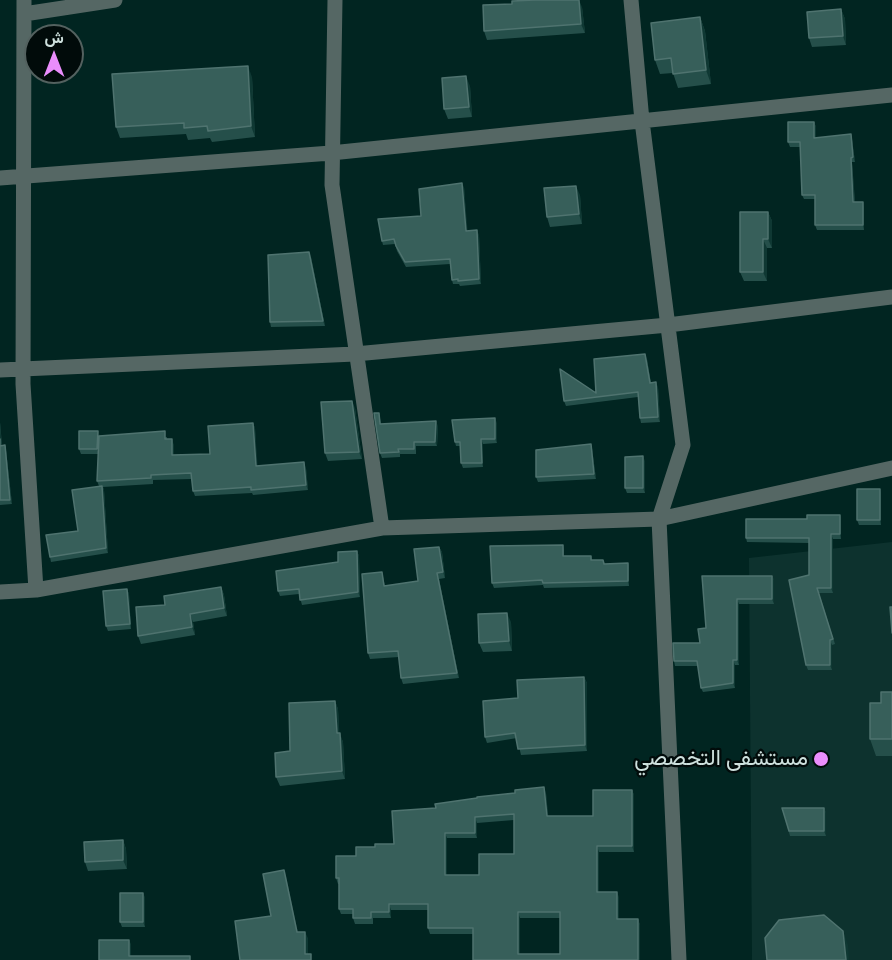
<!DOCTYPE html>
<meta charset="utf-8">
<style>
body{margin:0}
#map{position:relative;width:892px;height:960px;overflow:hidden;background:#012521;font-family:Karla,Vazirmatn,sans-serif}
canvas{display:block}
.north{position:absolute;left:24px;top:24px;width:60px;height:60px;box-sizing:border-box;background:#010b0a;border:2px solid #53615f;border-radius:50%;rotate:0deg;font-size:16px;font-weight:700;line-height:24px;text-align:center;color:#cee1de}
.north::after{content:'';display:block;margin:auto;width:21px;height:27px;background:#ea8dfc;clip-path:polygon(50% 0,100% 100%,50% 72%,0 100%)}
</style>
<div id="map">
<canvas width="892" height="960"></canvas>
<div class="north">ش</div>
</div>
<script>
const c = document.querySelector('canvas').getContext('2d');
c.lineJoin = 'round';
function fill(path, color) {
  c.fillStyle = color;
  c.fill(path, 'evenodd');
}
function strokePath(path, color, width, dash) {
  c.strokeStyle = color;
  c.lineWidth = width;
  c.lineCap = dash ? 'butt' : 'round';
  c.setLineDash(dash || []);
  c.stroke(path);
}
function drawText(font, color, halo, rows, align = 'center') {
  c.font = font + ' Karla,Vazirmatn,sans-serif';
  c.lineWidth = 4.5;
  c.setLineDash([]);
  c.textBaseline = 'middle';
  c.strokeStyle = halo;
  c.fillStyle = color;
  for (const [text, x, y, turn = 0] of rows) {
    c.save();
    c.translate(x, y);
    c.rotate((+turn || 0) * Math.PI / 180);
    c.textAlign = isNaN(turn) ? turn : align;
    if (halo) c.strokeText(text, 0, 0);
    c.fillText(text, 0, 0);
    c.restore();
  }
}
fill(new Path2D(`
 M892,542V960H752L749,558Z`), '#0d322e');
strokePath(new Path2D(`
 M24,0L23,384L36,590
 M335,0L332,185L382,528
 M631,0L642,121L683,445L659,519L679,960
 M24,14L115,0
 M0,178L331,153L892,95
 M0,370L355,354L668,325L892,297
 M0,592L36,590L382,528L659,519L892,468`), '#556764', 15);
fill(new Path2D(`
 M512,4L582,7L585,33L487,40L484,31Z
 M841,9L845,19L846,45L812,47L809,38Z
 M700,17L705,31L711,84L678,88L673,73L660,74L655,60Z
 M252,77L255,137L212,142L210,138L188,140L186,134L120,138L116,127Z
 M470,86L472,117L448,119L444,109Z
 M814,122L816,127V138L852,139L855,162H852L855,202L864,207V230H817L815,225V199H804L802,195L801,147H790L788,142Z
 M464,187L467,231L479,235L481,284L460,286L459,284H453L452,280L450,264L406,267L397,251L395,244L383,245L382,241L421,216Z
 M580,195L582,224L550,227L547,217Z
 M768,212L772,221V248H767V281H744L740,272Z
 M311,257L325,326L271,327L270,322Z
 M647,359L651,383L658,387L660,422L641,423L640,418L638,397L566,406L564,401L596,393Z
 M355,408L362,459L328,461L325,453Z
 M380,418L381,424L438,426L437,446H416V454H400V457L382,458L380,453Z
 M0,422L2,445H5L6,450L12,504L0,505Z
 M253,423L255,428L257,466L306,468L308,490L253,495L252,493L195,496L193,491L192,479L153,480V484L103,487L104,490L108,553L51,562L50,557L78,531L99,486L97,481L99,454H81L79,449L99,436L167,437V439L174,445V455L210,454Z
 M497,423V443L483,444V467L463,468L461,463L460,446H456L455,442Z
 M591,444L592,448L596,479L538,482L536,477Z
 M645,461V493H627L625,488Z
 M881,493V525H859L857,520Z
 M840,515L841,520V539H833V593H819L835,644L832,645V670H808L806,665L809,575V543L747,542L746,538Z
 M563,545L564,550V556H591L592,560H603L605,564L628,563L629,568V586L544,588L543,585L494,588L492,583Z
 M439,547L442,552L445,578L439,579L459,678L403,684L401,678L399,657L370,659L368,653L382,572L385,586L418,581Z
 M357,551L359,556L360,597L302,605L299,594L280,596L278,591L338,562Z
 M702,576H772L774,580V604H739V665H735V688L703,692L701,688L698,666H675L674,661L700,643L706,628Z
 M221,587L224,595L227,616L193,622L195,635L141,644L138,636L165,605Z
 M127,589L129,594L131,629L108,631L106,626Z
 M511,622L512,651L483,652L479,643Z
 M584,677L587,683V751L521,755L517,738L487,743L485,737L518,698Z
 M892,692V756H876L870,739L881,703Z
 M335,701L338,709L339,733L343,742L345,779L280,786L276,777L290,751Z
 M632,790L634,795V852H599V892L619,897V919H638L640,925V960H473V934H430L428,928V910H391V918H373V924H355L353,918V914H341L339,909V884H338L336,878L356,856L375,847L394,844L436,808L546,793L548,816H593ZM514,820V854L479,875H447V838H477V823ZM520,918H560V954H520Z
 M782,808H824L826,813V836H790Z
 M123,840L126,849L127,869L88,871L85,862Z
 M145,897V927H122L120,922Z`), '#254f4a');
fill(new Path2D(`
 M579,0L582,7L585,33L581,24Z
 M841,9L845,19L846,45L843,36Z
 M700,17L705,31L711,84L706,70Z
 M248,66L252,77L255,137L251,126Z
 M466,76L470,86L472,117L469,107Z
 M814,122L816,127V143L814,138Z
 M851,134L852,139L855,162L853,157Z
 M851,158L852,162L855,207L853,202Z
 M462,183L464,187L468,236L466,231Z
 M576,186L580,195L582,224L579,214Z
 M863,202L864,207V230L863,225Z
 M768,212L772,221V248L768,239Z
 M477,230L479,235L481,284L479,279Z
 M763,239L767,248V281L763,272Z
 M309,252L311,257L325,326L323,321Z
 M645,354L647,359L651,388L650,383Z
 M656,382L658,387L660,422L658,417Z
 M352,401L355,408L362,459L359,452Z
 M495,418L497,423V443L495,439Z
 M436,421L438,426L437,446L435,442Z
 M0,422L2,450L0,446Z
 M253,423L255,428L258,472L256,466Z
 M98,431L100,436L99,454L97,449Z
 M172,439L174,445V461L172,455Z
 M481,439L483,444V467L482,463Z
 M591,444L592,448L596,479L594,474Z
 M5,445L6,450L12,504L10,500Z
 M643,456L645,461V493L643,488Z
 M304,462L306,468L308,490L306,485Z
 M102,486L104,490L108,553L106,548Z
 M880,489L881,493V525L880,520Z
 M840,515L841,520V539L840,534Z
 M831,534L833,539V593L831,588Z
 M439,547L442,552L445,578L443,572Z
 M357,551L359,556L360,597L358,592Z
 M628,563L629,568V586L628,581Z
 M437,573L439,579L459,678L457,673Z
 M772,576L774,580V604L772,599Z
 M221,587L224,595L227,616L224,608Z
 M127,589L129,594L131,629L130,624Z
 M737,599L739,604V665L737,660Z
 M507,613L511,622L512,651L509,641Z
 M190,614L193,622L195,635L192,627Z
 M830,640L832,645V670L830,665Z
 M733,660L735,665V688L733,683Z
 M584,677L587,683V751L585,745Z
 M335,701L338,709L340,742L337,733Z
 M340,733L343,742L345,779L342,771Z
 M544,787L546,793L549,822L547,816Z
 M632,790L634,795V852L632,846Z
 M824,808L826,813V836L824,831Z
 M475,817L477,823V838L475,833Z
 M445,833L447,838V881L445,875Z
 M123,840L126,849L127,869L123,860Z
 M597,846L599,852V897L597,892Z
 M284,870L286,876L299,938L297,932Z
 M617,892L619,897V925L617,919Z
 M143,893L145,897V927L143,922Z
 M389,904L391,910V918L389,912Z
 M518,912L520,918V960L518,954Z
 M638,919L640,925V960H638Z
 M843,931L848,945L849,960H846Z
 M305,932L308,938V960L305,954Z
 M129,940L131,944V960L129,956Z`), '#0f3833');
const building = new Path2D(`
 M535,0H579L581,24L484,31L483,5L512,4V1Z
 M841,9L843,36L809,38L807,12Z
 M700,17L706,70L673,74L671,58L655,60L651,23Z
 M248,66L251,126L208,131L207,126L184,128V123L116,127L112,74Z
 M466,76L469,107L444,109L442,78Z
 M788,122H814V138L851,134L853,157L851,158L853,202H863V225H815V195H802L800,142H788Z
 M462,183L466,231L477,230L479,279L458,281V279L452,280L450,259L405,262L396,246L394,239L382,241L378,219L421,216L419,189Z
 M576,186L579,214L547,217L544,188Z
 M740,212H768V239H763V272H740Z
 M309,252L323,321L270,322L268,255Z
 M645,354L650,383L656,382L658,417L640,418L638,392L564,401L560,369L596,393L594,359Z
 M352,401L359,452L325,453L321,402Z
 M374,413H379L380,424L436,421L435,442H414V449H398L399,452L380,453Z
 M495,418V439H481L482,463H461L460,442H455L452,420Z
 M253,423L256,466L304,462L306,485L251,490V487L193,491L191,473L151,475V478L97,481L99,436L165,431V439H172V455L210,454L208,426Z
 M79,431H98L97,449H79Z
 M0,439V446L5,445L10,500H0Z
 M591,444L594,474L536,477V450Z
 M643,456V488H625V457Z
 M102,486L106,548L50,557L46,535L78,531L72,490Z
 M857,489H880V520H857Z
 M807,515H840V534H831V588H817L833,639L830,640V665H806L789,580L809,575V538H746V519H807Z
 M563,545V556H591V560H603L604,564L628,563V581L543,583L542,580L492,583L490,546Z
 M439,547L443,572L437,573L457,673L401,678L398,651L368,653L362,574L382,572L384,586L418,581L414,549Z
 M357,551L358,592L300,600L299,589L278,591L276,571L338,562V552Z
 M702,576H772V599H737V660H733V683L701,688L697,661H674L673,643H700L698,629L706,628Z
 M221,587L224,608L190,614L192,627L138,636L136,607L165,605L164,596Z
 M127,589L130,624L106,626L103,591Z
 M890,607H892V633Z
 M507,613L509,641L479,643L478,614Z
 M584,677L585,745L518,749L515,733L485,737L483,701L518,698L517,680Z
 M881,692H892V739H870V703H881Z
 M335,701L337,733H340L342,771L276,777L275,753L290,751L289,703Z
 M544,787L547,816H593V790H632V846H597V892H617V919H638V960H473V928H428V904H389V912H371V918H353V909H339V878H336V856H356V847H375V844H394L392,811L436,808L435,804L477,798V797L515,793V790ZM514,814V854H479V875H445V833H475V817ZM518,912H560V954H518Z
 M782,808H824V831H789Z
 M123,840V860L85,862L84,842Z
 M284,870L297,932H305V954H311V960H240L235,921L271,916L263,874Z
 M120,893H143V922H120Z
 M824,915L843,931L846,960H767L765,938L779,920Z
 M99,940H129V956H190V960H99Z`);
fill(building, '#375f5a');
strokePath(building, '#4f736f', 1.5);
for (const [x, y, r, color] of [
 [821,759,8,"#ea8dfc"]
]) {
  const dot = new Path2D();
  dot.arc(x, y, r, 0, 2 * Math.PI);
  c.fillStyle = color;
  c.fill(dot);
  strokePath(dot, '#010b0a', 2);
}
drawText('22px', '#cee1de', '#010b0a', [
 ["مستشفى التخصصي",808,759]
], 'right');
</script>
